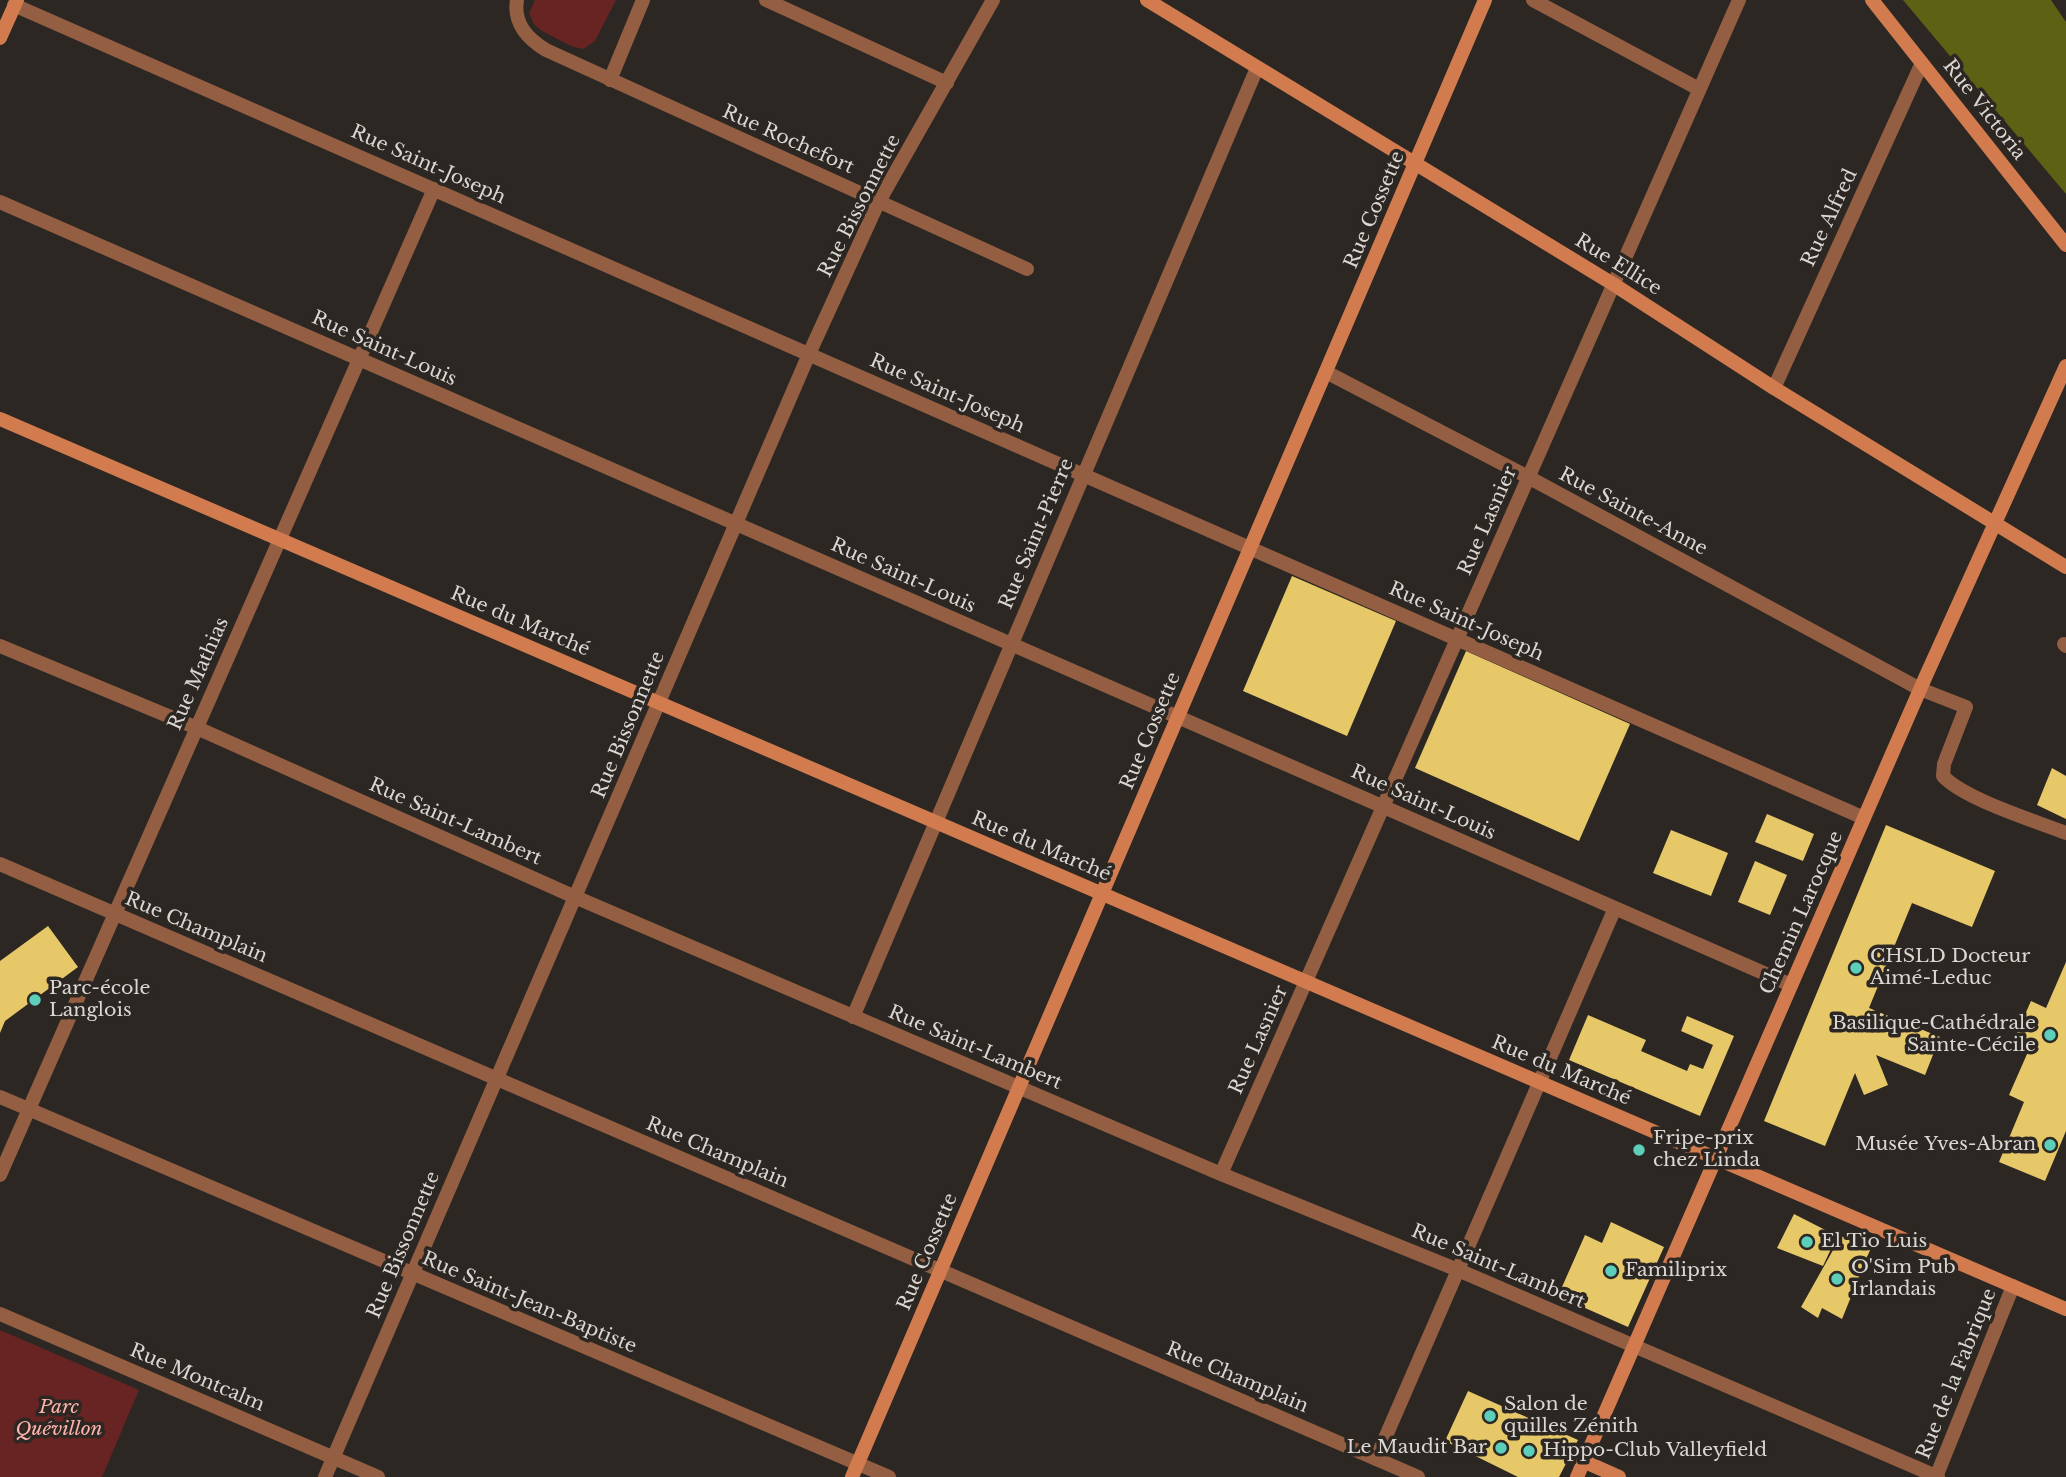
<!DOCTYPE html>
<meta charset="utf-8">
<style>
body{margin:0}
canvas{display:block;background:#2c2722}
</style>
<canvas width="2066" height="1477"></canvas>
<script>
const c = document.querySelector('canvas').getContext('2d');
c.lineJoin = 'round';
function fill(path, color) {
  c.fillStyle = color;
  c.fill(path, 'evenodd');
}
function strokePath(path, color, width, dash) {
  c.strokeStyle = color;
  c.lineWidth = width;
  c.lineCap = dash ? 'butt' : 'round';
  c.setLineDash(dash || []);
  c.stroke(path);
}
function drawText(font, color, halo, rows, align = 'center') {
  c.font = font + ' "Libre Baskerville",serif';
  c.lineWidth = 7;
  c.setLineDash([]);
  c.textBaseline = 'middle';
  c.strokeStyle = halo;
  c.fillStyle = color;
  for (const [text, x, y, turn = 0] of rows) {
    c.save();
    c.translate(x, y);
    c.rotate((+turn || 0) * Math.PI / 180);
    c.textAlign = isNaN(turn) ? turn : align;
    if (halo) c.strokeText(text, 0, 0);
    c.fillText(text, 0, 0);
    c.restore();
  }
}
fill(new Path2D(`
 M535,0H616L595,41L583,49L571,46L542,31L534,24L529,13Z
 M0,1330L139,1390L102,1477H0Z`), '#682422');
fill(new Path2D(`
 M1903,0H2051L2066,22V194Z`), '#5c6114');
fill(new Path2D(`
 M1292,576L1396,621L1347,736L1243,691Z
 M1466,651L1630,724L1579,841L1415,768Z
 M2052,768L2066,776V819L2037,805Z
 M1767,814L1814,834L1803,861L1755,842Z
 M1886,825L1995,871L1972,927L1912,903L1869,1008L1940,1037L1925,1075L1876,1055L1888,1085L1864,1095L1855,1073L1825,1146L1764,1121Z
 M1671,830L1728,853L1711,896L1653,873Z
 M1755,861L1787,875L1770,915L1738,902Z
 M48,926L78,967L5,1021L0,1033V961Z
 M2066,962V1131L2045,1181L1999,1162L2024,1102L2009,1095L2031,1045L2015,1037L2031,1001L2046,1008Z
 M1588,1015L1646,1040L1641,1051L1687,1071L1690,1064L1703,1069L1713,1045L1681,1031L1687,1016L1734,1036L1700,1116L1569,1060Z
 M1794,1214L1837,1236L1823,1266L1777,1248Z
 M1611,1222L1664,1247L1628,1327L1558,1296L1585,1235L1602,1243Z
 M1841,1236L1870,1250L1842,1319L1822,1308L1818,1318L1801,1307Z
 M1468,1391L1578,1440L1559,1477H1518L1445,1441Z`), '#e7c868');
strokePath(new Path2D(`
 M517,0C513,24 528,39 546,50L1027,269
 M766,0L947,83
 M1533,0L1699,89
 M14,5L1864,818
 M610,80L643,0
 M0,202L1791,985
 M1326,372L1528,477L1920,689L1966,707L1944,764L1943,776C1964,799 2035,821 2066,833
 M1774,388L1922,63
 M2064,644L2066,646
 M0,646L197,728L575,897L1221,1174L1458,1270L1938,1477
 M0,864L1418,1477
 M853,1017L1257,68
 M0,1097L889,1477
 M1221,1174L1739,0
 M0,1175L434,189
 M0,1314L378,1477
 M1376,1459L1615,908
 M325,1477L809,354L878,203L993,0
 M1936,1477L2013,1286`), '#945e43', 14);
strokePath(new Path2D(`
 M1147,0L1613,284L1774,388L2066,567
 M1872,0L2066,245
 M0,38L17,0
 M0,419L2066,1309
 M1583,1461L1619,1477
 M852,1477L1485,0
 M1577,1477L1925,678L2066,366`), '#d17b4f', 14);
for (const [x, y, r, color] of [
 [1856,968,7,"#5cceba"],
 [35,1000,7,"#5cceba"],
 [2050,1035,7,"#5cceba"],
 [2050,1145,7,"#5cceba"],
 [1639,1150,7,"#5cceba"],
 [1807,1242,7,"#5cceba"],
 [1611,1271,7,"#5cceba"],
 [1837,1279,7,"#5cceba"],
 [1490,1416,7,"#5cceba"],
 [1501,1448,7,"#5cceba"],
 [1529,1451,7,"#5cceba"]
]) {
  const dot = new Path2D();
  dot.arc(x, y, r, 0, 2 * Math.PI);
  c.fillStyle = color;
  c.fill(dot);
  strokePath(dot, '#2c2722', 2.5);
}
drawText('19px', '#dad7d3', '#2c2722', [
 ["Rue Victoria",1984,110,52],
 ["Rue Rochefort",788,140,24],
 ["Rue Saint-Joseph",428,165,24],
 ["Rue Bissonnette",860,206,-63],
 ["Rue Cossette",1375,210,-67],
 ["Rue Alfred",1830,218,-65],
 ["Rue Ellice",1618,265,32],
 ["Rue Saint-Louis",384,349,24],
 ["Rue Saint-Joseph",947,394,24],
 ["Rue Sainte-Anne",1633,512,28],
 ["Rue Lasnier",1488,521,-66],
 ["Rue Saint-Pierre",1037,534,-67],
 ["Rue Saint-Louis",903,576,24],
 ["Rue du Marché",520,622,23],
 ["Rue Saint-Joseph",1466,622,24],
 ["Rue Mathias",199,674,-66],
 ["Rue Bissonnette",629,725,-67],
 ["Rue Cossette",1151,731,-67],
 ["Rue Saint-Louis",1423,803,24],
 ["Rue Saint-Lambert",455,822,24],
 ["Rue du Marché",1041,847,23],
 ["Chemin Larocque",1802,913,-66],
 ["Rue Champlain",196,928,23],
 ["Rue Lasnier",1259,1040,-66],
 ["Rue Saint-Lambert",975,1048,23],
 ["Rue du Marché",1561,1071,23],
 ["Rue Champlain",717,1153,23],
 ["Rue Bissonnette",404,1245,-67],
 ["Rue Cossette",928,1252,-67],
 ["Rue Saint-Lambert",1498,1267,23],
 ["Rue Saint-Jean-Baptiste",529,1303,23],
 ["Rue de la Fabrique",1957,1374,-68],
 ["Rue Montcalm",197,1378,23],
 ["Rue Champlain",1237,1378,23]
]);
drawText('19px', '#dad7d3', '#2c2722', [
 ["CHSLD Docteur",1870,957],
 ["Aimé-Leduc",1870,979],
 ["Parc-école",49,989],
 ["Langlois",49,1011],
 ["Basilique-Cathédrale",2036,1024,"right"],
 ["Sainte-Cécile",2036,1046,"right"],
 ["Fripe-prix",1653,1139],
 ["chez Linda",1653,1161],
 ["Musée Yves-Abran",2036,1145,"right"],
 ["El Tio Luis",1821,1242],
 ["O'Sim Pub",1851,1268],
 ["Irlandais",1851,1290],
 ["Familiprix",1625,1271],
 ["Salon de",1504,1405],
 ["quilles Zénith",1504,1427],
 ["Le Maudit Bar",1487,1448,"right"],
 ["Hippo-Club Valleyfield",1543,1451]
], 'left');
drawText('italic 19px', '#feb2ab', '#2c2722', [
 ["Parc",59,1408],
 ["Quévillon",59,1430]
]);
</script>
